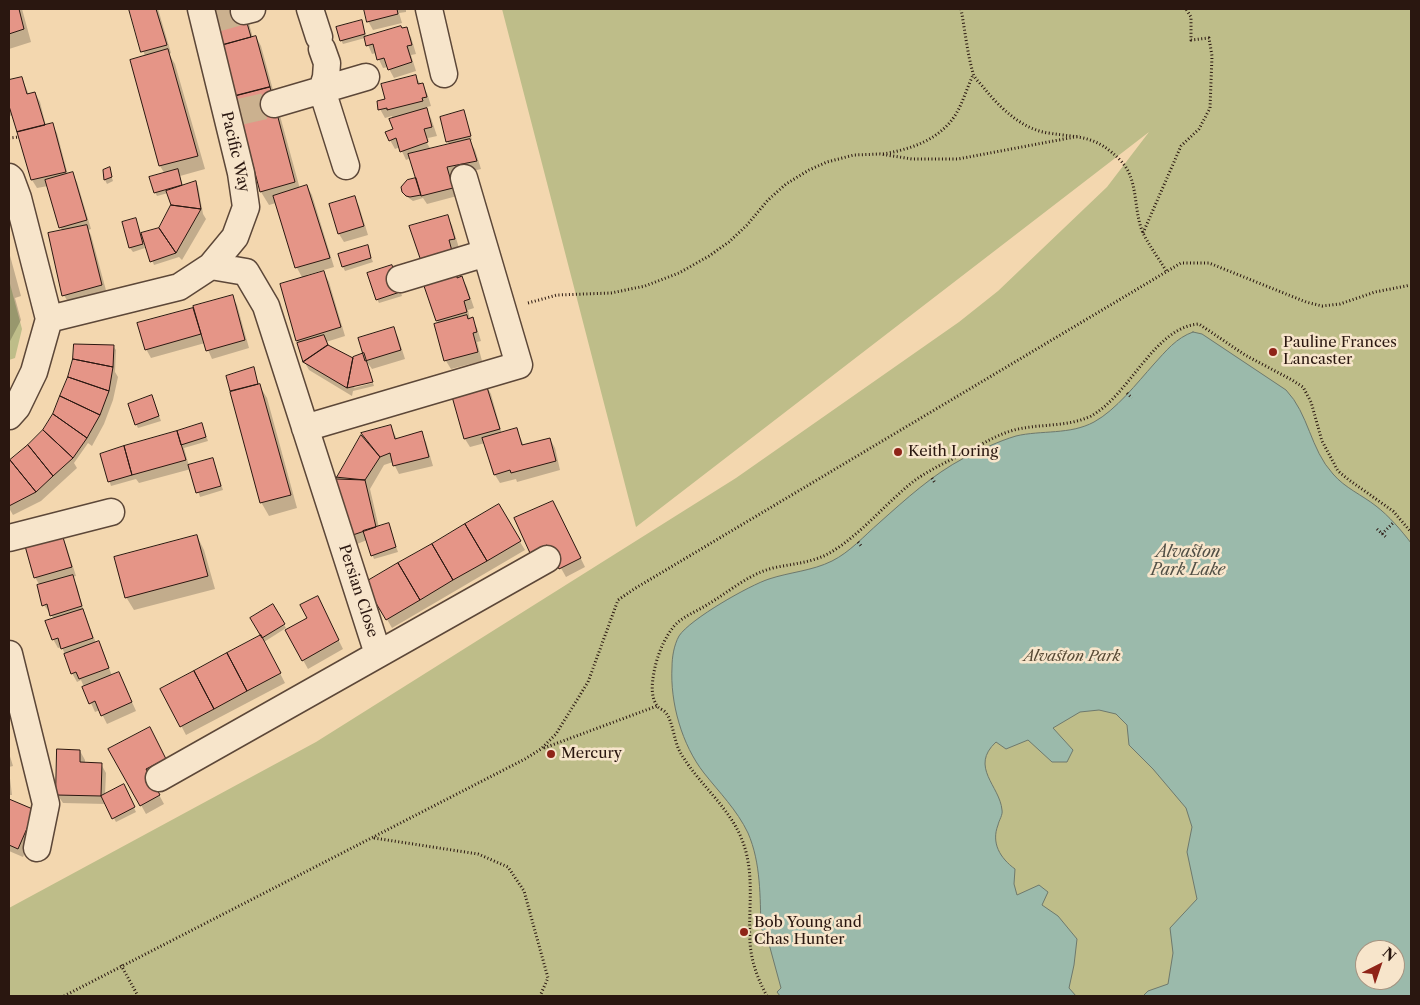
<!DOCTYPE html>
<style>
body{margin:0}
#map{position:relative;width:1420px;height:1005px;overflow:hidden;background:#f3d7af;font-family:"Libre Caslon Text",serif}
canvas{display:block}
.frame{position:absolute;inset:0;border:10px solid #2a1710;pointer-events:none}
.north{position:absolute;left:1355px;top:940px;width:50px;height:50px;box-sizing:border-box;background:#f7e5cb;border:1px solid #a59380;border-radius:50%;rotate:41deg;font-size:14px;font-weight:700;line-height:20px;text-align:center;color:#2a1710}
.north::after{content:'';display:block;margin:auto;width:18px;height:22px;background:#8f2418;clip-path:polygon(50% 0,100% 100%,50% 72%,0 100%)}
</style>
<div id="map">
<canvas width="1420" height="1005"></canvas>
<div class="frame"></div>
<div class="north">N</div>
</div>
<script>
const c = document.querySelector('canvas').getContext('2d');
c.lineJoin = 'round';
function fill(path, color) {
  c.fillStyle = color;
  c.fill(path, 'evenodd');
}
function strokePath(path, color, width, dash) {
  c.strokeStyle = color;
  c.lineWidth = width;
  c.lineCap = dash ? 'butt' : 'round';
  c.setLineDash(dash || []);
  c.stroke(path);
}
function drawText(font, color, halo, rows, align = 'center') {
  c.font = font + ' "Libre Caslon Text",serif';
  c.lineWidth = 5;
  c.setLineDash([]);
  c.textBaseline = 'middle';
  c.strokeStyle = halo;
  c.fillStyle = color;
  for (const [text, x, y, turn = 0] of rows) {
    c.save();
    c.translate(x, y);
    c.rotate((+turn || 0) * Math.PI / 180);
    c.textAlign = isNaN(turn) ? turn : align;
    if (halo) c.strokeText(text, 0, 0);
    c.fillText(text, 0, 0);
    c.restore();
  }
}
fill(new Path2D(`
 M502,9H1411V996H9V908L316,742L736,478L959,322L998,291L1107,187L1149,132L636,527ZM1365,950H1395V980H1365Z
 M9,280L22,329L15,358L9,360Z`), '#bebd89');
const water = new Path2D(`
 M1193,332L1202,334L1286,390C1309,414 1310,449 1333,474C1345,488 1362,495 1376,506C1389,516 1401,530 1411,543V996H1143L1148,991L1168,984L1173,953L1170,928L1197,899L1187,852L1192,827L1186,808L1153,769L1129,745L1127,725L1116,714L1099,710L1080,712L1053,728L1073,750L1067,762H1052L1028,740L1006,749L996,742C969,767 1000,786 1002,810C1003,815 999,820 998,825C991,843 1000,858 1015,869L1014,884L1017,895L1039,885L1048,892L1042,905L1058,916L1077,939L1074,965L1069,988L1076,996H780L777,992L781,988L766,933L761,929C760,897 761,863 748,833C737,810 719,792 704,773C682,745 670,703 672,667C672,657 674,645 679,636C690,619 750,585 769,579C790,572 812,571 832,561C850,552 864,536 879,523C906,499 932,475 964,458C980,450 999,441 1016,436C1041,430 1070,435 1094,422C1116,410 1137,383 1154,364C1166,351 1176,338 1193,332ZM1365,950H1395V980H1365Z`);
fill(water, '#9bbaab');
strokePath(water, '#6e796d', 1);
fill(new Path2D(`
 M9,9H22L31,42L9,49Z
 M130,9H158L171,53L169,54L175,64L205,169L180,176L183,187L196,183L198,186L203,214L206,219L182,260L179,257L154,265L145,241L143,242L145,248L133,252L130,248L135,219L141,235L160,229L173,205L168,193L157,196L155,192L165,174L160,166L145,56Z
 M210,9H245L253,38L256,37L261,46L300,189L307,186L312,195L334,267L307,275L308,277L324,273L329,282L345,336L326,342L328,346L354,360L365,354L393,328L398,337L405,359L372,369L367,362H366L354,388L373,383L374,386L353,391L352,396L309,370L304,361L297,340L303,279L297,268L276,203L269,205L261,192Z
 M365,9H406V12L399,13L402,23L373,30L368,21Z
 M361,21L367,38L406,29L411,37L416,54L411,55L416,71L394,78L388,67L383,68L376,53L372,54L365,38L343,44L341,40Z
 M415,76L427,93L431,106L427,107V111L431,118L437,136L428,138L429,141L426,136L424,138L431,150L450,145L447,141L464,112L472,140H469L475,150L481,169L452,176L457,196L427,204L423,198L413,201L406,196L403,192L417,179L411,158L406,160L400,147L395,149L390,140L394,130L393,119L392,116L385,118L380,109L386,100Z
 M22,78L29,95L35,93L40,102L46,126L52,124L57,133L68,175L72,173L77,182L91,229L88,230L91,235L107,294L69,304L64,295L62,231L48,186L37,188L32,180L14,115L9,116V81Z
 M109,169L113,181L107,184L105,180V171Z
 M354,197L359,206L368,235L344,242L339,234L330,205Z
 M447,217L452,225L459,248L427,269Z
 M367,247L373,262L345,271L343,267Z
 M9,252L21,296L15,298L21,320L9,343Z
 M394,271L402,296L379,303L377,299Z
 M462,278L467,287L474,308L468,310L470,319H472L477,328L481,341L477,342L482,361L451,369L446,361L436,325L439,324L437,320L457,279Z
 M232,296L237,305L249,348L212,359L205,343L151,358L146,349L139,324Z
 M113,346L116,350L115,372L118,377L113,400L104,424L92,446L88,443L74,463L77,468L41,501L13,515L9,508V462L44,431Z
 M255,373L259,385L267,398L297,508L269,516L261,502L227,376Z
 M486,385L491,394L502,434L517,430L524,446L550,439L555,448L560,470L517,482L516,479L500,483L495,475L485,443L470,447L465,439Z
 M154,401L161,421L138,428L136,424Z
 M202,425L208,441L184,448L189,466L213,459L223,490L200,497L191,469L139,483L136,479L111,486L101,454Z
 M391,427L397,439L421,433L426,442L433,466L399,474L393,462L384,465L370,489L379,528L390,529L398,552L374,559L367,540L357,544L352,535L337,479L363,434Z
 M498,506L525,550L392,628L366,583Z
 M558,512L585,567L566,577L553,554L536,561L531,552Z
 M61,536L66,545L76,576L72,577L77,586L85,615L96,643L98,642L103,651L112,676L119,673L136,711L107,724L100,710L95,712L81,680L77,682L72,673L62,647L58,648L53,639L54,619L44,605L40,586L35,577Z
 M197,536L204,550L215,589L134,610L126,597Z
 M272,606L286,628L264,642L285,683L186,735L162,689L262,636Z
 M322,607L343,649L308,669L287,631L308,619Z
 M154,738L170,768L150,778L164,804L146,814L110,749Z
 M80,751L85,760V764H101L106,773L105,795L123,786L136,812L116,822L106,804L63,803L57,794Z
 M9,753L13,766L9,767Z
 M9,770L12,795H9Z
 M10,801L39,820L23,857L9,851Z`), '#0003');
const building = new Path2D(`
 M9,9H19L24,29L9,34Z
 M129,9H156L167,45L141,52Z
 M209,9H243L251,37L219,46Z
 M364,9H397L398,14L367,22Z
 M362,20L365,34L340,41L336,27Z
 M401,26L402,28L407,27L412,45L407,46L412,62L388,70L384,58L377,60L373,44L366,46L364,37Z
 M256,36L270,87L235,96L219,46Z
 M168,49L198,156L159,166L130,60Z
 M416,75L418,84L423,83L427,97L422,98L423,101L387,110V108L378,110L377,101L385,99L381,84Z
 M22,77L27,94L35,92L45,125L17,132L9,106V80Z
 M270,87L295,182L260,192L235,96Z
 M427,108L432,127L424,129L428,142L400,152L396,138L389,141L385,132L393,129L389,119Z
 M464,110L471,136L446,142L440,117Z
 M53,123L66,172L31,180L17,132Z
 M470,139L477,161L447,167L453,188L421,196L408,154Z
 M110,167L112,177L104,180L103,170Z
 M178,169L182,185L154,193L149,177Z
 M73,172L87,220L59,228L45,180Z
 M416,178L421,195L410,197L406,196L402,192L401,187L407,180Z
 M196,181L201,209L171,205L166,191Z
 M307,185L330,258L295,268L273,196Z
 M355,196L364,226L338,234L329,204Z
 M171,205L201,209L176,253L159,228Z
 M448,215L455,239L449,240L452,251L421,261L409,226Z
 M136,218L143,244L129,248L122,222Z
 M87,225L102,285L62,296L48,233Z
 M159,228L176,253L150,262L141,233Z
 M368,245L371,258L342,267L338,254Z
 M392,265L400,292L376,300L367,273Z
 M324,271L341,327L296,341L280,284Z
 M457,276V278L462,276L470,299L464,301L467,312L436,321L424,286Z
 M233,295L245,340L206,351L193,306Z
 M193,308L201,334L145,350L137,323Z
 M467,315L468,319L473,317L477,332L473,333L478,352L444,361L434,324Z
 M394,327L401,350L365,361L358,338Z
 M324,335L328,345L303,362L297,343Z
 M74,344L114,345L113,367L73,359Z
 M328,345L353,358L347,388L303,362Z
 M364,353L373,382L347,388L353,357Z
 M73,359L113,367L109,391L68,377Z
 M254,367L258,384L230,391L226,376Z
 M68,377L109,391L100,415L60,396Z
 M260,384L291,495L260,503L230,392Z
 M486,384L500,429L464,439L451,393Z
 M152,395L159,416L135,425L128,404Z
 M60,396L100,415L87,438L53,414Z
 M53,414L87,438L73,458L43,430Z
 M202,423L206,437L181,445L177,431Z
 M391,425L395,439L422,431L429,457L393,466L390,453L380,457L361,433Z
 M517,428L522,445L550,438L556,461L511,473L510,470L494,475L482,438Z
 M43,430L73,458L53,476L28,445Z
 M177,431L186,460L132,475L124,446Z
 M361,435L380,457L365,480L336,479Z
 M28,445L53,476L36,492L10,460Z
 M124,446L132,475L108,482L100,454Z
 M213,458L221,486L196,493L188,465Z
 M10,460L36,492L9,506V461Z
 M335,477L365,480L376,527L350,536Z
 M553,501L581,558L559,569L547,545L530,553L514,518Z
 M499,504L521,541L487,561L465,524Z
 M389,523L396,547L371,556L363,531Z
 M465,524L487,561L453,580L432,544Z
 M62,534L72,567L34,578L25,546Z
 M197,535L208,576L125,598L114,557Z
 M432,544L453,580L420,600L398,563Z
 M398,563L420,600L386,620L364,583Z
 M73,575L82,606L50,616L47,604L42,606L37,585Z
 M318,596L339,640L302,661L285,630L307,618L300,605Z
 M273,604L285,624L262,638L250,618Z
 M83,609L93,638L61,649L58,638L52,640L45,621Z
 M261,635L281,673L247,691L227,653Z
 M99,641L109,668L79,679L76,672L71,674L64,654Z
 M227,653L247,691L214,709L194,671Z
 M194,671L214,709L180,727L160,689Z
 M119,672L132,702L101,716L95,701L89,704L82,687Z
 M150,727L166,759L146,769L160,795L140,806L108,749Z
 M57,749L80,750V762L102,763L101,796L56,795Z
 M124,784L135,807L112,819L101,796Z
 M9,799L35,810L18,849L9,845Z`);
fill(building, '#e59587');
strokePath(building, '#2a1710', 1);
strokePath(new Path2D(`
 M212,20L244,11
 M239,112L274,104`), '#cbb18f', 26, [26, 13]);
const minor = new Path2D(`
 M310,9L319,37
 M429,9L444,74
 M244,11L252,9
 M322,49L327,63L326,77L322,90L346,166
 M274,104L366,77
 M9,177L11,179L18,198L49,319L34,372L17,407L9,416
 M211,266L246,272L266,306L378,654
 M400,279L486,253
 M49,319L179,287L211,266L235,237L246,207L241,173L201,9
 M305,428L519,365L464,178
 M9,538L111,512
 M9,654L46,804L37,848
 M159,778L547,559`);
strokePath(minor, '#5c4738', 29);
strokePath(new Path2D(`
 M961,9C965,30 967,52 973,73C974,78 980,83 984,88C1000,108 1022,129 1048,133C1081,138 1096,135 1121,161C1139,180 1133,210 1143,233C1150,247 1159,259 1167,272
 M9,138L19,137
 M883,154C911,149 940,140 956,114C963,102 967,88 973,75
 M1143,233L1181,146L1199,129L1210,108L1212,56L1209,38L1191,40V17L1186,9
 M528,303L557,295L611,293L645,286L679,273L709,256L729,242L747,225L768,200L786,184L809,170L827,162L854,155L880,154L912,159H958L1080,136
 M1127,393L1132,398
 M932,478L935,483
 M1377,529L1387,538
 M1382,534L1393,523
 M858,542L862,547
 M544,748L657,706
 M374,838L478,854L508,867L524,891L548,978L540,996
 M121,965L138,996
 M64,996L525,759L541,749L556,734L588,682L618,600L634,589L1181,263H1209L1306,302L1322,306L1340,304L1375,292L1411,285
 M767,996C758,980 751,961 750,942C748,906 756,870 740,835C726,804 697,782 680,752C674,741 673,722 666,713C664,710 660,709 658,707C650,697 652,683 654,672C657,656 664,638 675,625C685,615 698,611 710,603C730,591 749,574 773,568C795,563 816,563 836,549C865,530 887,502 914,481C932,468 953,459 973,449C984,443 994,437 1005,433C1033,422 1064,429 1091,416C1130,395 1154,327 1199,324L1245,355L1292,380L1303,387L1311,402L1322,441L1338,471L1349,480L1393,511L1411,532`), '#2a1710', 3, [1, 2.5]);
strokePath(minor, '#f7e5cb', 26);
for (const [x, y, r, color] of [
 [1273,352,5,"#8f2418"],
 [898,452,5,"#8f2418"],
 [551,754,5,"#8f2418"],
 [744,932,5,"#8f2418"]
]) {
  const dot = new Path2D();
  dot.arc(x, y, r, 0, 2 * Math.PI);
  c.fillStyle = color;
  c.fill(dot);
  strokePath(dot, '#f7e5cb', 2);
}
drawText('15px', '#2a1710', '#f7e5cb', [
 ["Pacific Way",235,152,77],
 ["Persian Close",358,591,72]
]);
drawText('15px', '#2a1710', '#f7e5cb', [
 ["Pauline Frances",1283,343],
 ["Lancaster",1283,360],
 ["Keith Loring",908,452],
 ["Mercury",561,754],
 ["Bob Young and",754,923],
 ["Chas Hunter",754,940]
], 'left');
drawText('italic 15px', '#564934', '#f7e5cb', [
 ["Alvaston Park",1072,657]
]);
drawText('italic 16px', '#525046', '#f7e5cb', [
 ["Alvaston",1188,552],
 ["Park Lake",1188,570]
]);
</script>
